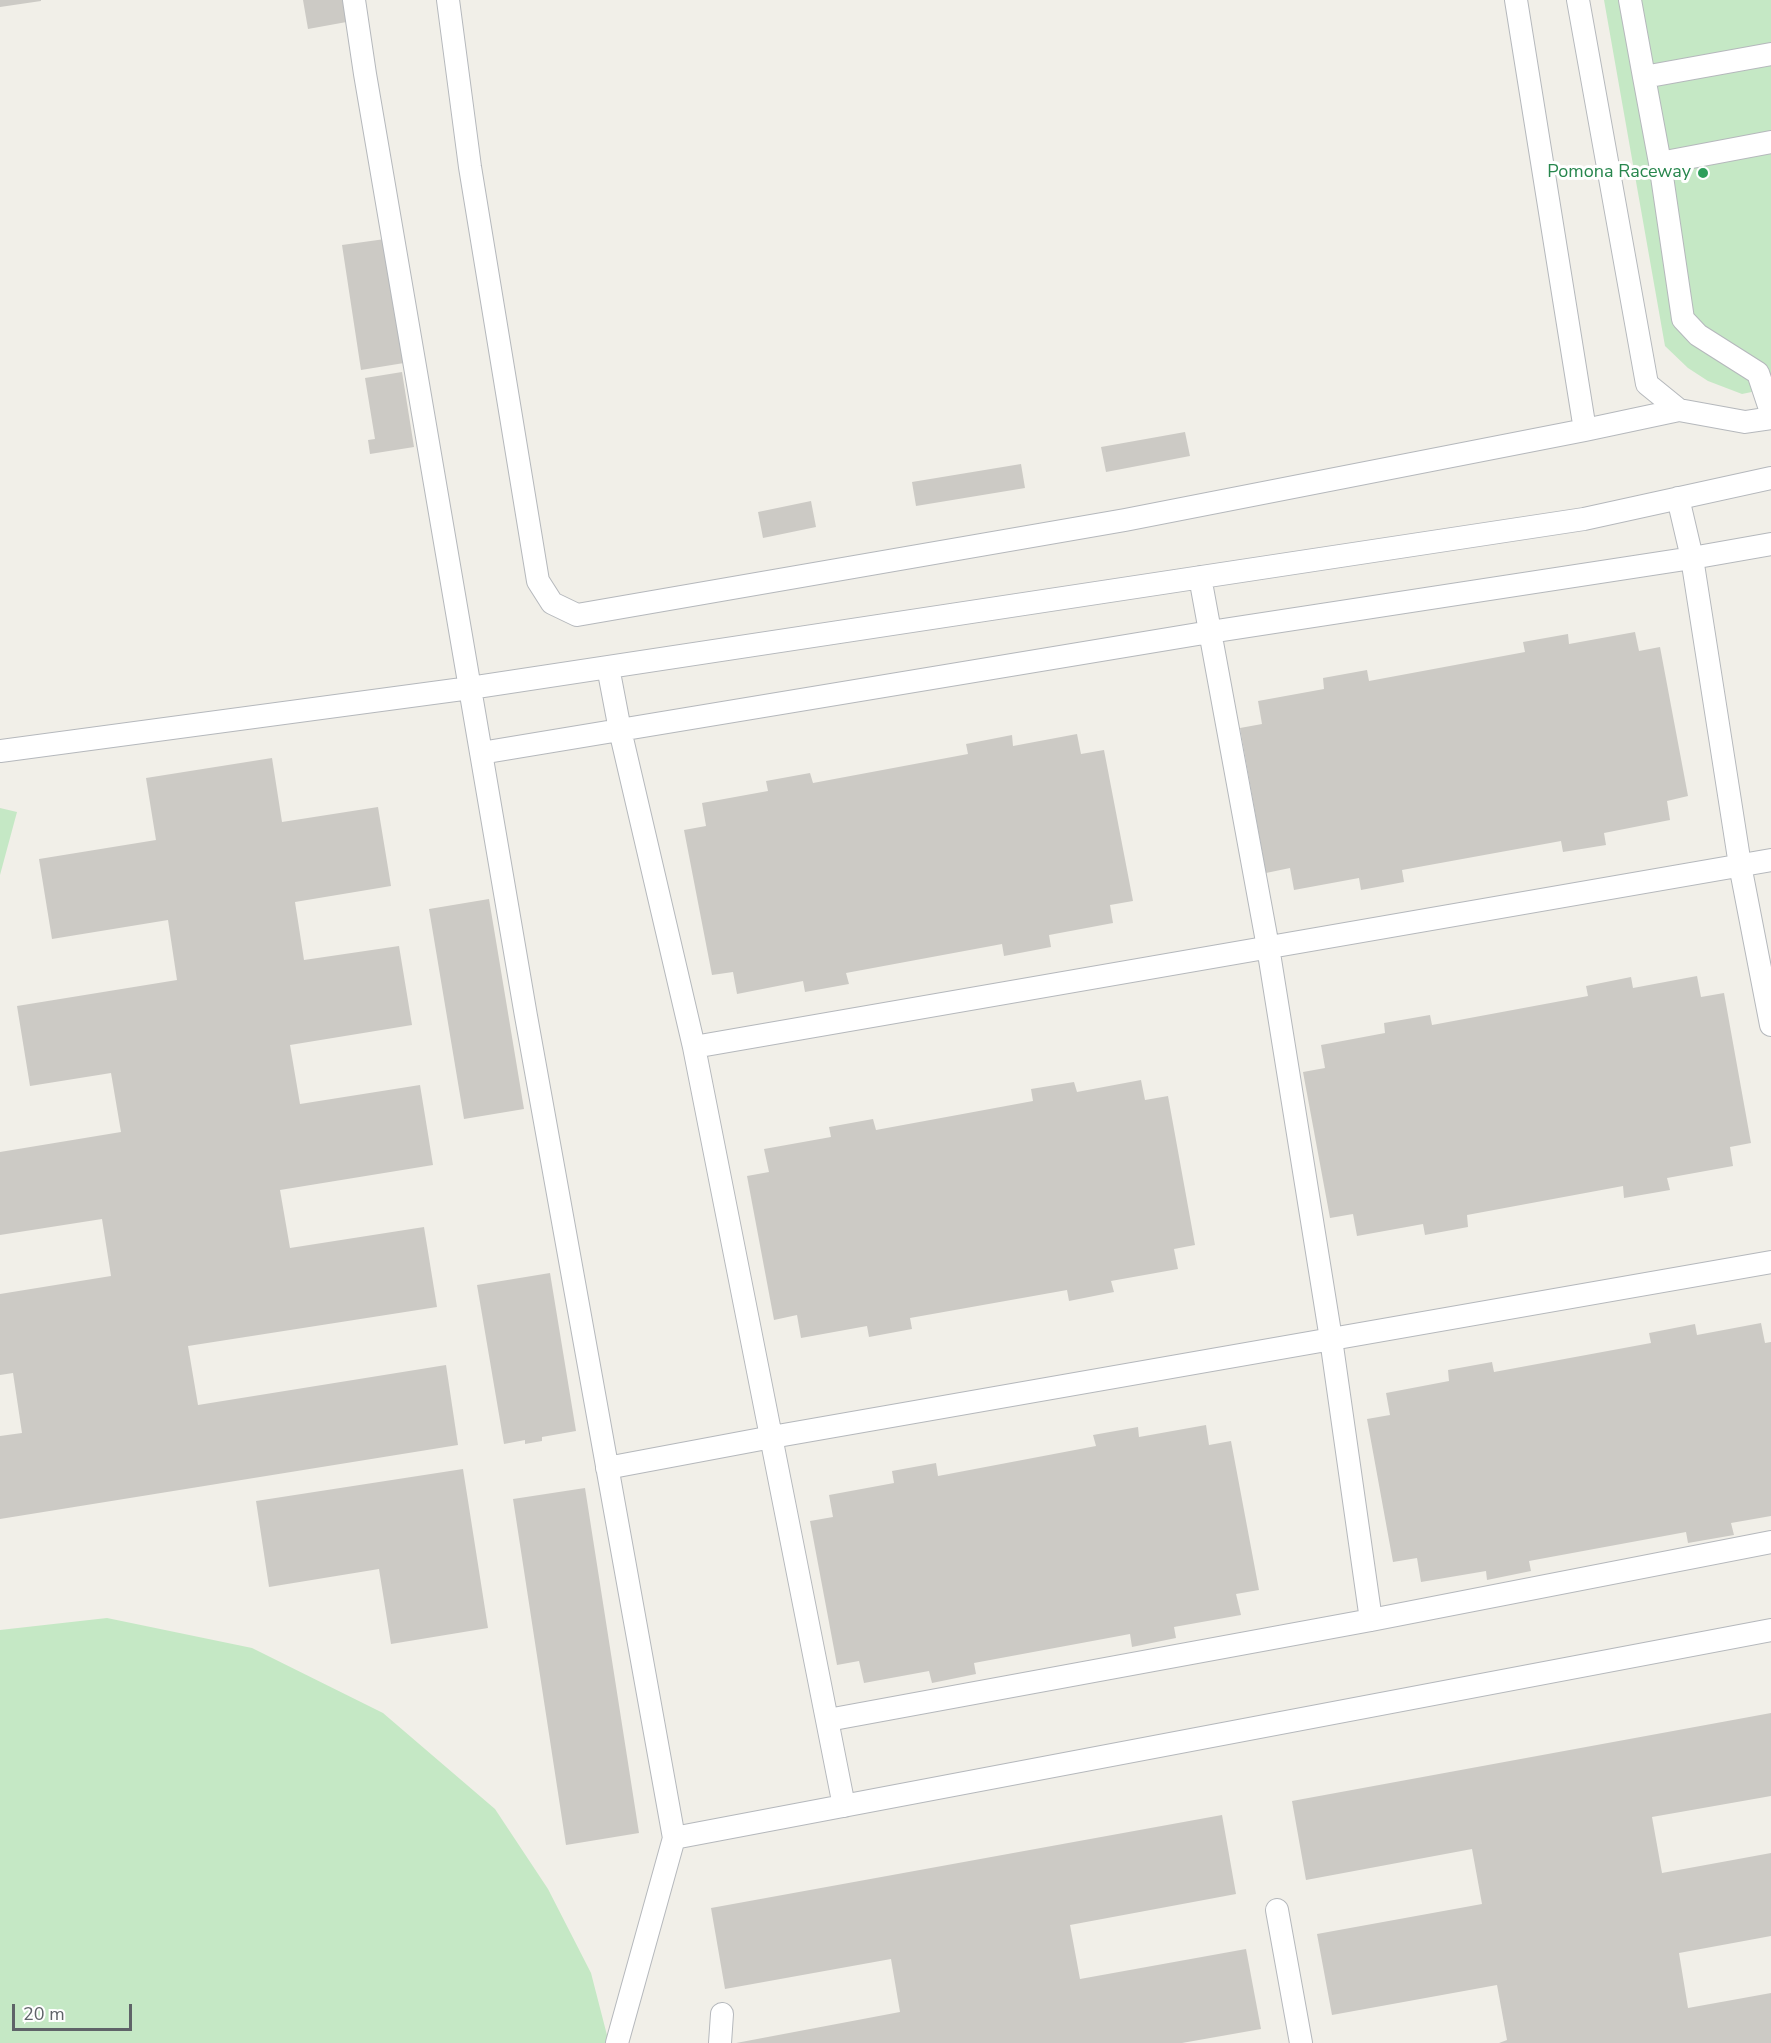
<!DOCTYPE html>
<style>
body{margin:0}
#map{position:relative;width:1771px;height:2043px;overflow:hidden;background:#f1efe8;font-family:"Nunito Sans",sans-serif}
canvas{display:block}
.scale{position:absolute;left:12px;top:2004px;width:120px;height:27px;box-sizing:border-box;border:3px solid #5f6368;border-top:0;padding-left:8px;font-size:18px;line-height:21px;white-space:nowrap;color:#5f6368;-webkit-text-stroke:4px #fff;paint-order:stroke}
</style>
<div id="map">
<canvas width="1771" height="2043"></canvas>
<div class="scale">20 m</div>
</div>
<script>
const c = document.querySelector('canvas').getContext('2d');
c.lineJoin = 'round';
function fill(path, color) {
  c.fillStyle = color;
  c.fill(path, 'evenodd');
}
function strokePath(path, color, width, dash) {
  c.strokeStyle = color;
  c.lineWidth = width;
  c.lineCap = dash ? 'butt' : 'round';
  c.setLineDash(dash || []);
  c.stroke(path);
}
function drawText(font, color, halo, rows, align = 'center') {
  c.font = font + ' "Nunito Sans",sans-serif';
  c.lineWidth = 6;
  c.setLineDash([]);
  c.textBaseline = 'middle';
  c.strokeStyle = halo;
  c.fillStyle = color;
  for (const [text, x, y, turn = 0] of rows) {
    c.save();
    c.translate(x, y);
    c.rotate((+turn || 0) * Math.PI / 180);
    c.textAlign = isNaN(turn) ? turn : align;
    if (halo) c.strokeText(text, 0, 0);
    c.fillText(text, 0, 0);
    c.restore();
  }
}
fill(new Path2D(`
 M1604,0H1771V388L1742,394L1708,381L1688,368L1665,346Z
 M0,808L17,812L0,875Z
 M107,1618L252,1648L383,1713L495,1809L548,1889L591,1973L609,2043H0V1630Z`), '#c5e8c5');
fill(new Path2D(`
 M0,0H41V1L0,7Z
 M303,0H348L352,21L308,29Z
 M385,239L404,363L361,370L342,245Z
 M402,372L414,447L370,454L368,440L375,439L365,378Z
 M1185,432L1190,456L1106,472L1101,447Z
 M1021,464L1025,488L916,506L912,482Z
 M811,501L816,527L763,538L758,512Z
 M1635,632L1639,651L1660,647L1688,796L1667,801L1670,820L1604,833L1606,845L1563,852L1561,841L1402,870L1404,882L1361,890L1359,878L1294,890L1290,868L1266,873L1240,728L1262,724L1258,701L1324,689L1323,678L1367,670L1369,681L1525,652L1523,642L1568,634L1569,644Z
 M1077,734L1081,754L1104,750L1133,901L1110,905L1113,923L1049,935L1051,947L1004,956L1002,944L846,973L849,984L805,992L803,981L737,994L733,972L712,975L684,830L706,826L702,803L768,791L766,781L810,773L813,783L968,754L966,744L1012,735L1013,746Z
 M272,758L282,822L378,807L391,886L295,902L304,960L399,946L412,1025L290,1045L300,1104L420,1085L433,1165L280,1190L290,1248L424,1227L437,1307L188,1346L198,1405L446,1365L458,1445L0,1519V1436L22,1433L13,1373L0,1375V1294L111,1276L102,1219L0,1235V1152L121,1132L111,1073L30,1086L17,1006L177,980L168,920L52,939L39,859L156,840L146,778Z
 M489,899L524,1109L464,1119L429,909Z
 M1697,976L1701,997L1724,993L1751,1143L1730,1147L1733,1166L1667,1178L1670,1190L1624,1198L1623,1186L1467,1215L1468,1227L1425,1235L1423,1224L1357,1236L1353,1214L1330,1218L1303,1072L1325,1068L1321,1045L1385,1033L1384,1023L1430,1015L1432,1025L1588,996L1586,986L1631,977L1633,988Z
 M1141,1080L1145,1100L1168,1096L1195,1245L1174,1249L1178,1269L1111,1281L1114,1292L1069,1301L1067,1290L910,1318L912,1329L869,1337L867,1326L801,1338L797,1315L774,1320L747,1176L769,1172L764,1149L831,1137L829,1127L873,1119L876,1130L1033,1101L1031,1089L1074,1082L1077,1092Z
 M550,1273L576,1431L542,1437V1441L525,1444V1440L504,1444L477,1285Z
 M1761,1323L1765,1343L1771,1342V1516L1731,1523L1734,1535L1688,1543L1686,1532L1529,1561L1531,1571L1487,1580L1486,1571L1421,1582L1417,1558L1393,1562L1367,1419L1390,1415L1386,1393L1449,1381L1448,1370L1492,1362L1494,1372L1651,1343L1649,1333L1695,1324L1697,1335Z
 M1206,1425L1209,1445L1231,1441L1259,1590L1236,1594L1241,1615L1174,1627L1176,1638L1132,1647L1130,1634L974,1663L976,1674L932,1683L929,1671L864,1683L859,1661L837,1665L810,1521L833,1517L829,1495L894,1483L892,1471L936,1463L938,1476L1096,1446L1093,1435L1138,1427L1139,1437Z
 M463,1469L488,1628L391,1644L379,1569L269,1587L256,1501Z
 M585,1488L639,1833L566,1845L513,1499Z
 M1771,1713V1796L1652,1817L1662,1873L1771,1853V1936L1679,1953L1688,2008L1771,1993V2043H1499L1507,2040L1497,1985L1332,2015L1317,1934L1482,1904L1472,1849L1306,1880L1292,1801Z
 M1222,1815L1236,1894L1070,1925L1080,1979L1246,1949L1261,2029L1182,2043H736L900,2012L891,1959L725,1989L711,1908Z`), '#cccac5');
const service = new Path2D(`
 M354,0L365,74L526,1016L674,1838L617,2043
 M448,0L470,167L538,581L552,603L577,615L1125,520L1585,430L1679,410
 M1516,0L1585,430
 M1578,0L1647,384L1679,410L1745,422L1771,418
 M1630,0L1644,77L1771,54
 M1644,77L1660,163
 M1771,142L1660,163L1683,319L1698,335L1758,373L1771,412
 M1771,544L1692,558L1740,865L1771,1025
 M1200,577L1268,947L1331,1339L1371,1620L1771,1542
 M608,667L620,730L694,1047
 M0,751L470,688L1584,519L1771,478
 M481,753L1210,632L1692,558L1678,498
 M607,1468L772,1437L1771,1262
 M828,1720L1371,1620
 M844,1806L694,1047L1771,860
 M674,1838L1771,1630
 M1277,1910L1301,2043
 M720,2043L722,2014`);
strokePath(service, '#b5b8bc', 24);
strokePath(service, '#fff', 22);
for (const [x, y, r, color] of [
 [1703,173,6,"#2e9e5b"]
]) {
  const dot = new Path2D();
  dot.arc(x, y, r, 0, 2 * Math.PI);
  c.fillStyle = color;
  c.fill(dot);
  strokePath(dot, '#fff', 2);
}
drawText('18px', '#27864d', '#fff', [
 ["Pomona Raceway",1691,173]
], 'right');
</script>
